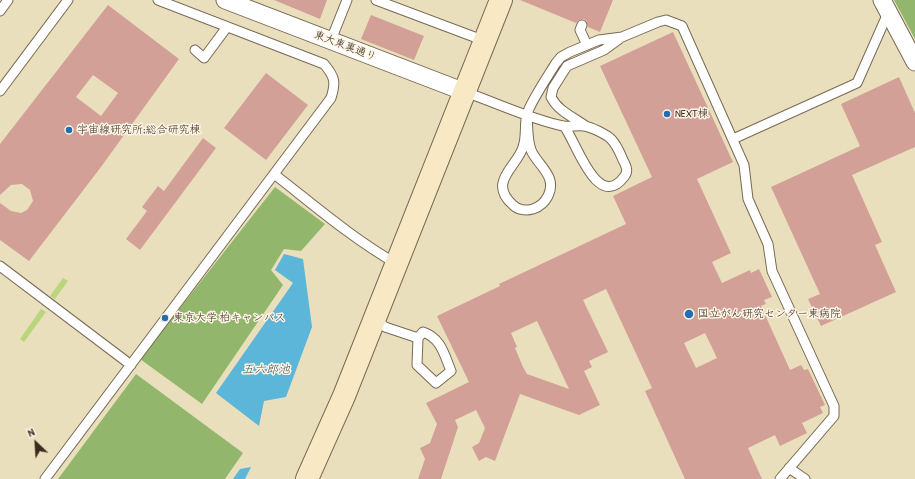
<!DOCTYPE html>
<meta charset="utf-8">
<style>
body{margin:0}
#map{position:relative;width:915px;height:479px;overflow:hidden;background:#eadfbc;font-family:"Patrick Hand",sans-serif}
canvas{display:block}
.north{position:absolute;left:16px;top:423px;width:40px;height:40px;-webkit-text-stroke:3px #fcf5e5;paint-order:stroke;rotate:335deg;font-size:11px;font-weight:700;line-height:16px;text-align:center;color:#3b2a1e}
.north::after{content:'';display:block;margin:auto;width:14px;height:18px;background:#3b2a1e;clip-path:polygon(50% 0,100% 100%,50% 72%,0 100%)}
</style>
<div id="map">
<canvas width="915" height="479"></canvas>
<div class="north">N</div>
</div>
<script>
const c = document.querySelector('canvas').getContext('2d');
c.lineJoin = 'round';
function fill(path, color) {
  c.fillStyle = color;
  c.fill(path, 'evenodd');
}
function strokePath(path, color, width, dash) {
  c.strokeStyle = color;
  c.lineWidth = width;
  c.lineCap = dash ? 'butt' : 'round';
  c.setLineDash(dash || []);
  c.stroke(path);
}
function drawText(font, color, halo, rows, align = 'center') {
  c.font = font + ' "Patrick Hand","Klee One",sans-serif';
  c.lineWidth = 3;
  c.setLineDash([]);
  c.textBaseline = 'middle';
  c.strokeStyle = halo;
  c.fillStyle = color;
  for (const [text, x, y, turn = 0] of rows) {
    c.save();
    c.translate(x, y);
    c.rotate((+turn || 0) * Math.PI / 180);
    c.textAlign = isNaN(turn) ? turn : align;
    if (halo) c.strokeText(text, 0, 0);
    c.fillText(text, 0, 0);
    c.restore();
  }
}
fill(new Path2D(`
 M63,278L68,281L55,299L50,296Z
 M41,309L46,312L24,342L20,339Z`), '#b9d67d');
fill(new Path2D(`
 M894,0H915V39Z
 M275,187L325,224L301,251L284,249L271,270L283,285L202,404L140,359Z
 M136,374L243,453L225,479H58Z`), '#92b76c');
fill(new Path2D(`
 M284,254L303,259L312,327L286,397L264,401L259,426L216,393L293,283L275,270Z
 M251,467L245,479H233L240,469Z`), '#5bb6d9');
fill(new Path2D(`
 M274,0H327L320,19Z
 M520,0H613L600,32L588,27L587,22L584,19L579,20L576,23Z
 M108,5L179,59L101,167L29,261L0,240V203L11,211L21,213L27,210L33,201L30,190L22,184L11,185L0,195V144ZM93,75L118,93L101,116L76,97Z
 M371,15L424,36L414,60L361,39Z
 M673,32L733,162L697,179L731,253L712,262L722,283L750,270L751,273L759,269L772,297L764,300L766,304L761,306L790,370L801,365L804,370L808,369L825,405L820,407L823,413L802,423L807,433L780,446L775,435L748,448L762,479H685L645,391L652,388L606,289L583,300L608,352L589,361L592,367L584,371L600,405L579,415L520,394L495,461L486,457L479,461L472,447L479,443L485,428L476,410L455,420L458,427L441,479H418L425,459L420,448L430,443L437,424L426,403L469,382L437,316L500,286L499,284L626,224L613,196L652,177L600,66ZM537,321L569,389L527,374L523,367L515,348L517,347L511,333ZM705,333L717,358L696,368L684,343Z
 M266,73L308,105L266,160L224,128Z
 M899,77L915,113V147L852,175L882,242L875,245L896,292L821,326L808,299L820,294L771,187L860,146L841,104Z
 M203,138L216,148L140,250L126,239L147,211L142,207L158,186L164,191Z`), '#d3a097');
const lane = new Path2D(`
 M376,0L485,41
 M0,11L8,0
 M582,25L580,30L587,45
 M331,40L347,0
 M195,50L204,58L227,27
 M0,91L68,0
 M465,92C497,103 530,119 563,126C570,127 577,125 584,126C591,127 606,134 611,139C617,145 620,153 623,160C626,166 629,171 624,177C597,212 576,141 564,126
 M527,114C528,126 527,139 531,150C537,165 558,176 548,196C545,202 539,207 533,209C526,211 518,210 513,205C487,182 517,167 523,147C527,136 524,124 527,114C531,101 548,76 556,63L561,57L570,52L599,40L622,37L658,22L666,20L682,26L744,165L748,199L768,244L772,271L834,406V416L780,479
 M586,126C573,117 558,111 551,97L553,88L567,66L604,50L619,39
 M733,139L857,83L888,13
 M274,174C314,205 353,239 397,264
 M0,266L131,365
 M376,319L385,327L418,338
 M423,332C441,338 444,354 451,371L436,383L417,365L418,338Z
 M789,468L805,479
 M45,479L331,98C336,82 335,77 324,64L158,0`);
const street = new Path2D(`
 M225,0L465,92
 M882,0L915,62`);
const secondary = new Path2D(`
 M307,479L344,396L501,0`);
strokePath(lane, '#786955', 11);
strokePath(street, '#786955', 19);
strokePath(secondary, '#786955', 24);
strokePath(lane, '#fff', 9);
strokePath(street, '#fff', 17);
strokePath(secondary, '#f8e8c3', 22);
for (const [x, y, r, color] of [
 [667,114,4,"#1f6fb2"],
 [69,130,4,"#1f6fb2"],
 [689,314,5,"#1f6fb2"],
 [165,318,4,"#1f6fb2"]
]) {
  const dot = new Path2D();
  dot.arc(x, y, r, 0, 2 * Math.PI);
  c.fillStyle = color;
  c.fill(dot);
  strokePath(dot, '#fcf5e5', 1.5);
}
drawText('11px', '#3b2a1e', '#fcf5e5', [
 ["東大東裏通り",345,46,21]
]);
drawText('11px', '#3b2a1e', '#fcf5e5', [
 ["NEXT棟",675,114],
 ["宇宙線研究所;総合研究棟",77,130],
 ["国立がん研究センター東病院",698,314],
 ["東京大学 柏キャンパス",173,318]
], 'left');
drawText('italic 12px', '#465b5f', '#fcf5e5', [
 ["五六郎池",266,370]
]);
</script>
